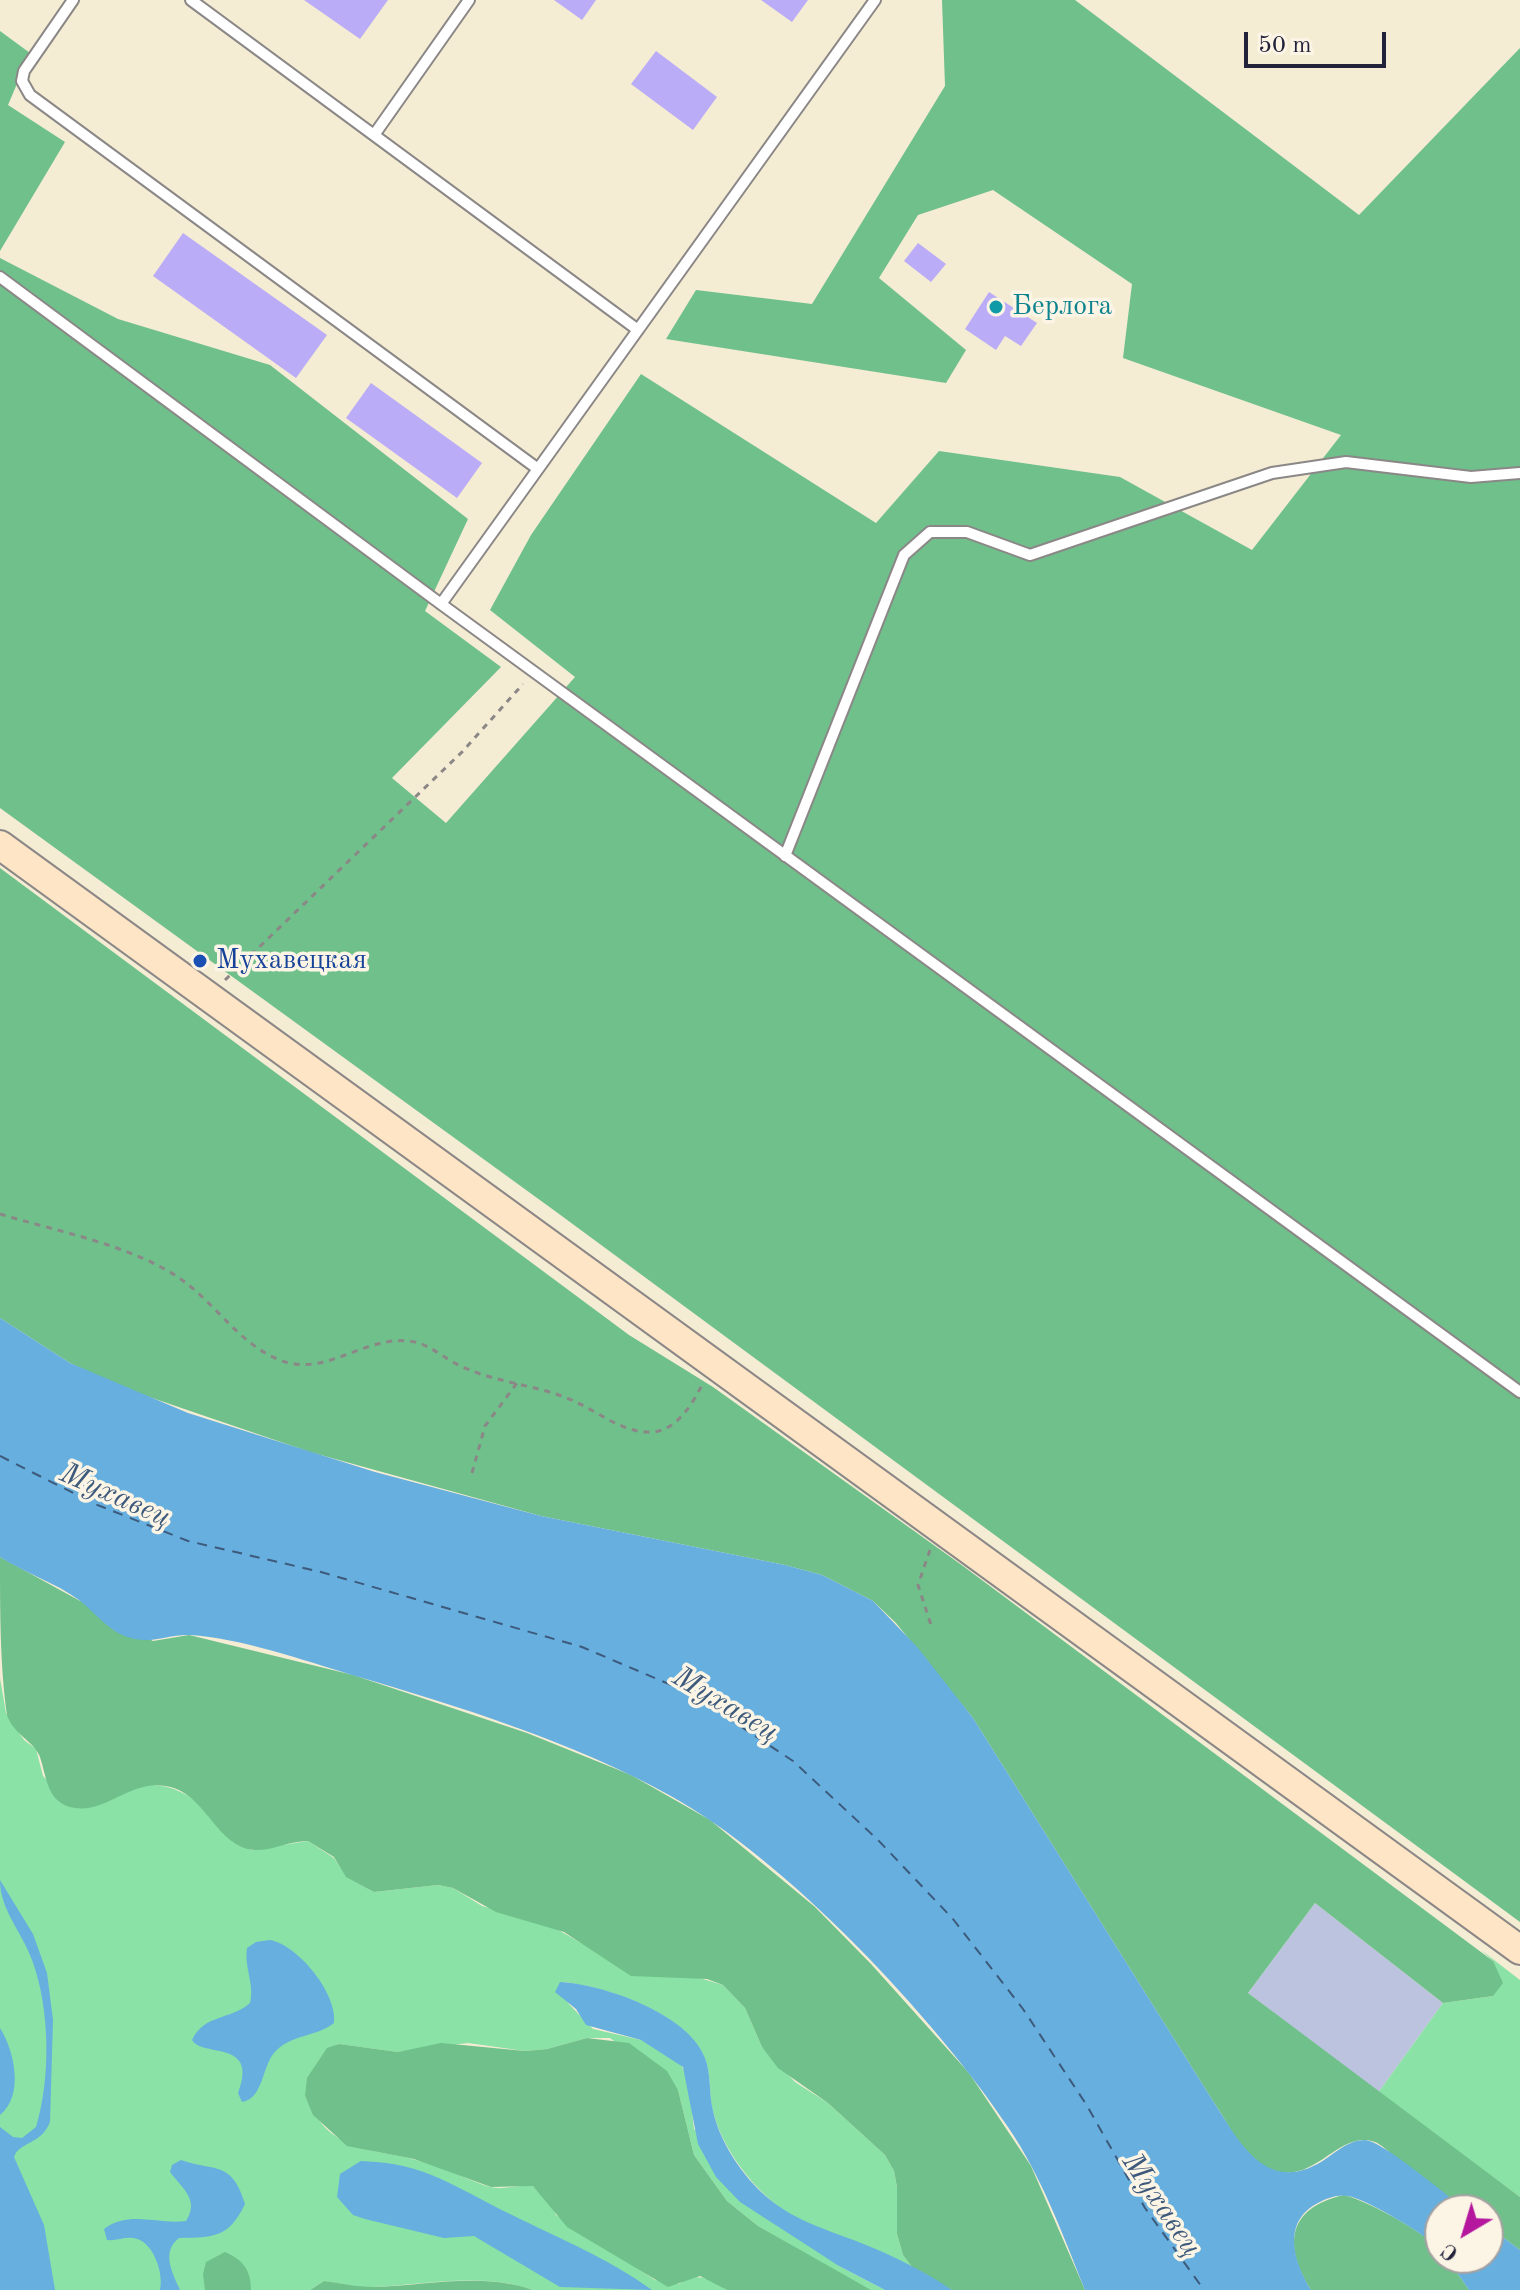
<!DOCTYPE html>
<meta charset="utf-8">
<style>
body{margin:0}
#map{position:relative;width:1520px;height:2290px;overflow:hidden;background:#f4ecd3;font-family:"Old Standard TT",serif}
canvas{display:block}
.north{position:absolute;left:1424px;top:2194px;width:80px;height:80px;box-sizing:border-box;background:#fcf5e5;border:2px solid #a5a1a1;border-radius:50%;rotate:218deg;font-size:22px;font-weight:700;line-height:32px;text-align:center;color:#22223b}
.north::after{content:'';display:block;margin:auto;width:28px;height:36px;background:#b5179e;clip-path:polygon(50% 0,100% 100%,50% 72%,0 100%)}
.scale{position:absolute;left:1244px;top:32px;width:142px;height:36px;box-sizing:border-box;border:4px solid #22223b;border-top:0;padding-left:10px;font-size:24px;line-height:28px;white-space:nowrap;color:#22223b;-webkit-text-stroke:6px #fcf5e5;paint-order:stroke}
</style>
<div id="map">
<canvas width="1520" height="2290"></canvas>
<div class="north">С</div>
<div class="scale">50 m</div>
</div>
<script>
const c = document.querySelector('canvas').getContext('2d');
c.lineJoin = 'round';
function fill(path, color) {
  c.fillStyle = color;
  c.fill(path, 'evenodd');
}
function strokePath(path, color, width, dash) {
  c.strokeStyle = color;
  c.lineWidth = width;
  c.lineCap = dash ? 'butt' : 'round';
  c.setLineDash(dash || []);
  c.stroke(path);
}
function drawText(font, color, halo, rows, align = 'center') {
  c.font = font + ' "Old Standard TT",serif';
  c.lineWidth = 7;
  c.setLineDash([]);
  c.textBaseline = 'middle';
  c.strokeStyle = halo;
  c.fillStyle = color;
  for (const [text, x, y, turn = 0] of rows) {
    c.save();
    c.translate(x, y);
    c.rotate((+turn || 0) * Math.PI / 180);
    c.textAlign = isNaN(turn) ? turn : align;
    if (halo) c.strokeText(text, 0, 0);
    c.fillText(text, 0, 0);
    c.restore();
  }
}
fill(new Path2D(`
 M1315,1903L1443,2003L1378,2093L1248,1993Z`), '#bcc3de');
fill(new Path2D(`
 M0,1678L6,1713L24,1740L36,1749L43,1776L75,1808C99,1806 118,1790 141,1786C186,1778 221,1823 251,1850L308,1841L334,1858L347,1877L374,1892L438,1885L453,1888L482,1906L548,1924L581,1943L723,1985L745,2008L762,2047L795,2082L828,2103L885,2155L894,2171L897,2187V2234L903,2255L912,2267C865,2243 803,2232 765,2195C741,2172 719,2140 712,2107C709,2091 711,2075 705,2059C689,2014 604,1985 560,1982L568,2003L593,2029L641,2040L678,2060L688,2077L694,2129L839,2266L885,2290H871L833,2270L758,2226L727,2201L694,2155L678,2090L610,2038H587L547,2049L525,2051L468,2043L398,2052L338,2044L305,2096C332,2158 374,2146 427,2163C448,2169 469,2181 490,2187C504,2190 518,2185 533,2186L551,2203L556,2215L655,2280L679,2284C697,2271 710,2279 727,2290H533C481,2272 426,2285 373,2287C356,2288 340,2283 324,2281L310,2290H0Z
 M1481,1950L1520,1980V2197L1378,2093L1443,2003L1493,1996V1961Z`), '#8ae2a6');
fill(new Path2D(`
 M942,0H1075L1359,215L1520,48V1922L555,1211L0,808V258L118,319L270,365L468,519L425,611L501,667L392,778L446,823L575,677L490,610L531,535L641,374L876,523L939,451L1120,477L1252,550L1341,435L1123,358L1132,284L993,190L918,215L879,278L966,350L946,383L666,339L696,290L812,304L945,86Z
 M0,31L30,53L8,105L65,142L0,251Z
 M0,868L629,1335L713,1387L963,1566L1493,1961L1503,1983L1493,1996L1443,2003L1315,1903L1248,1993L1520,2197V2250L1488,2226V2210C1452,2210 1423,2178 1395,2157C1389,2152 1382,2145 1375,2142C1335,2127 1309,2200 1257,2161C1238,2146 1226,2120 1213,2101L973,1718L896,1623L873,1601L822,1575L785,1565L541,1516L310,1452L126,1389L70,1363L0,1318Z
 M0,1557L153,1641L189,1635L353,1675L527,1733L631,1775L710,1820L815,1907L871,1964L969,2073L1031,2166L1085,2290H952L912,2267L903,2255L897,2234V2187L894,2171L885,2155L828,2103L778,2068L762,2047L745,2008L723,1985L707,1979L631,1976L564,1932L496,1912L453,1888L438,1885L374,1892L346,1877L334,1857L308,1841C289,1841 272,1851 254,1850C218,1847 207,1799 174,1788C133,1775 110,1813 75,1808C47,1804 47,1778 40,1757C34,1741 13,1734 7,1715C0,1667 0,1607 0,1557Z
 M587,2038L629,2043L667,2071L678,2090L694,2155L727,2201L758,2226L871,2290H727L700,2276L668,2287L567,2227L533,2186L491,2187L414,2159L347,2146L313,2115L305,2096L307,2078L327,2048L339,2044L398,2052L441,2043L525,2051L547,2049Z
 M1344,2195C1370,2202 1420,2230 1440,2249V2258H1447L1469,2290H1311C1283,2245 1287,2208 1344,2195Z
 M225,2252C243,2260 251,2270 251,2290H205L203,2274L206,2262Z
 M324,2281C340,2283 356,2287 373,2287C426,2286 481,2272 533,2290H310Z`), '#6fc08b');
fill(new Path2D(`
 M0,1318L70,1363L188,1413L375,1472L541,1516L785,1565L822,1575L873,1601L918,1648L973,1718L1213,2101C1239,2141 1265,2195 1321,2162C1334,2154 1348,2140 1365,2140C1381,2140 1449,2197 1466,2210H1440V2249C1425,2234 1368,2200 1348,2196C1339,2194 1327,2198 1318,2203C1281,2222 1294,2262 1311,2290H1085C1063,2235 1042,2177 1008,2127C935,2018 785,1858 669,1795C571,1741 458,1706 352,1675C303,1660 240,1638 190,1635C171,1634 154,1643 135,1639C111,1635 97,1614 79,1600C56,1583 25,1573 0,1557Z
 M0,1880L33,1934L47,1973L53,2020L50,2122C41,2145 20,2141 14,2157L44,2225L55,2290H0V2127L13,2137L22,2138L36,2127C51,2078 50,2008 32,1960C22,1932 0,1910 0,1880Z
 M270,1940C298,1945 338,1994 334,2023C315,2038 292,2033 274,2053C262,2067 263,2099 242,2102L238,2093C259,2039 203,2058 192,2040C204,2014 231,2020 250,2003C255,1985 244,1968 247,1948L256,1942Z
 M560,1982C603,1984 689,2014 705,2058C711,2074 709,2090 712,2106C718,2140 742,2176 768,2198C795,2221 828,2230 861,2243C892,2255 924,2271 952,2290H885L839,2266L740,2202L716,2177L698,2144L683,2067L641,2040L586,2025L576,2009L555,1992Z
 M0,2028C15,2052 24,2096 0,2115Z
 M181,2160C215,2172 232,2160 245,2204C228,2239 213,2237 179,2238C161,2252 172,2272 180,2290H160C164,2273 153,2240 133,2238C124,2237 116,2241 107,2240L104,2229C130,2210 158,2225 186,2221C200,2200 182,2188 170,2172L172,2165Z
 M361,2161C427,2163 454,2187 510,2214C558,2238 608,2258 652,2290L560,2287L474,2236L444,2238L365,2219L353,2215L337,2197L340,2174Z
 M1488,2226L1520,2250V2290H1469L1447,2258H1488Z`), '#66afde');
strokePath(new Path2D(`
 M0,1456L95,1504L188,1541L321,1572L582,1647L690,1693L793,1761L878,1840L953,1919L1023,2009L1086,2104L1145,2208L1204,2290`), '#3d5a7c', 2, [10, 8]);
fill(new Path2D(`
 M304,0H388L360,39Z
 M554,0H596L582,20Z
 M761,0H808L792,22Z
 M656,51L717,97L693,130L631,84Z
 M183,233L327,335L296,378L153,276Z
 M918,243L946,264L931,282L904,261Z
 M989,292L1037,323L1021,346L1005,336L996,350L965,329Z
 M371,383L482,463L457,498L346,418Z`), '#bbacf7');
const lane = new Path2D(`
 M73,0L24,71L22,81L30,95L538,469
 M191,0L638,330
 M374,135L469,0
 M0,277L441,604L1520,1392
 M441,604L875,0
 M785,856L904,555L930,532H967L1030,555L1272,473L1346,462L1471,477L1520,473`);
const secondary = new Path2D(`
 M0,845L1520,1950`);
strokePath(lane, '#8b8787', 14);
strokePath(secondary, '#8b8787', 32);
strokePath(new Path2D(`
 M225,980L462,752L523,684
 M0,1214C56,1231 135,1246 182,1280C216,1304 240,1345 280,1360C327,1379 367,1332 415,1342C432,1346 446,1360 463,1367C499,1384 542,1385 578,1403C601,1414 624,1433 651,1432C675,1432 692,1405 702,1385
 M472,1473L485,1426L517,1383
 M930,1550L918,1585L931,1625`), '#8b8787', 3, [6, 6]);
strokePath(lane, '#fff', 10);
strokePath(secondary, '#fde5c5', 28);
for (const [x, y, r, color] of [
 [996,307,8,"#0f9aa8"],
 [200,961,8,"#1a4fb4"]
]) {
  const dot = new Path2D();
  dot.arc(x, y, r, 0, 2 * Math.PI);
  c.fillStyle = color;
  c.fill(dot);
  strokePath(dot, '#fcf5e5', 3);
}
drawText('28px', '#0d838f', '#fcf5e5', [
 ["Берлога",1012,307]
], 'left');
drawText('28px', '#164399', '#fcf5e5', [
 ["Мухавецкая",216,961]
], 'left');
drawText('italic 30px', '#3d5a7c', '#fcf5e5', [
 ["Мухавец",115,1496,24],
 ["Мухавец",725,1705,31],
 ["Мухавец",1161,2205,56]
]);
</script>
